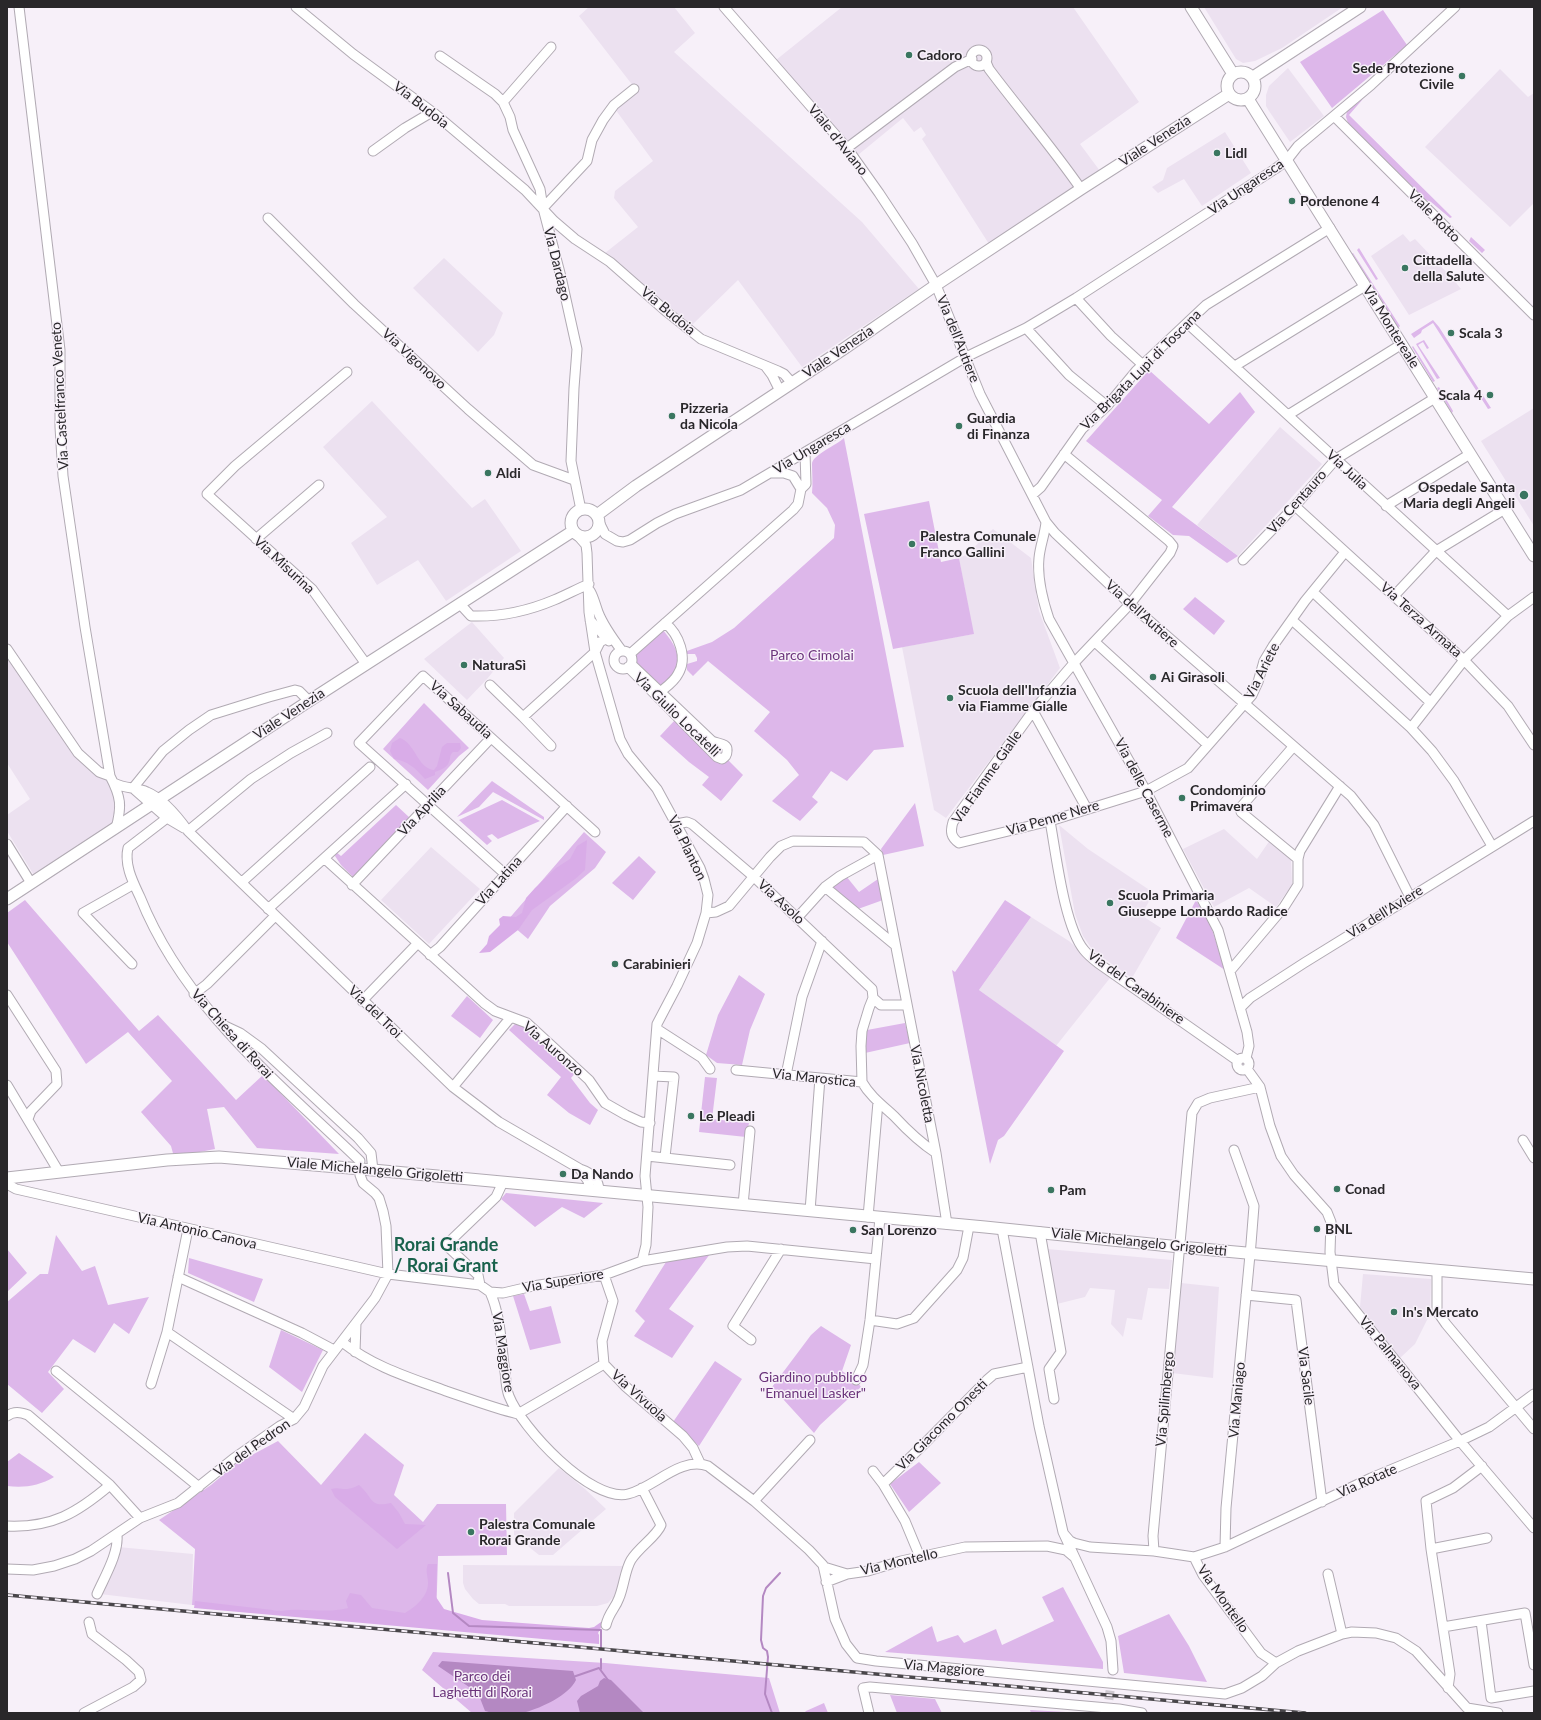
<!DOCTYPE html>
<meta charset="utf-8">
<style>
body{margin:0}
#map{position:relative;width:1541px;height:1720px;overflow:hidden;background:#f7f0f9;font-family:Lato,sans-serif}
canvas{display:block}
.frame{position:absolute;inset:0;border:8px solid #29272a;pointer-events:none}
</style>
<div id="map">
<canvas width="1541" height="1720"></canvas>
<div class="frame"></div>
</div>
<script>
const c = document.querySelector('canvas').getContext('2d');
c.lineJoin = 'round';
function fill(path, color) {
  c.fillStyle = color;
  c.fill(path, 'evenodd');
}
function strokePath(path, color, width, dash) {
  c.strokeStyle = color;
  c.lineWidth = width;
  c.lineCap = dash ? 'butt' : 'round';
  c.setLineDash(dash || []);
  c.stroke(path);
}
function drawText(font, color, halo, rows, align = 'center') {
  c.font = font + ' Lato,sans-serif';
  c.lineWidth = 3;
  c.setLineDash([]);
  c.textBaseline = 'middle';
  c.strokeStyle = halo;
  c.fillStyle = color;
  for (const [text, x, y, turn = 0] of rows) {
    c.save();
    c.translate(x, y);
    c.rotate((+turn || 0) * Math.PI / 180);
    c.textAlign = isNaN(turn) ? turn : align;
    if (halo) c.strokeText(text, 0, 0);
    c.fillText(text, 0, 0);
    c.restore();
  }
}
fill(new Path2D(`
 M589,7H674L695,33L674,52L862,222L919,289L802,367L738,280L692,325L605,253L638,227L614,198L615,191L653,161L615,109L637,91L579,16Z
 M842,7H1073L1139,102L1080,144L1100,171L989,244L922,139L926,135L921,127L914,132L903,118L858,155L776,60Z
 M1204,7H1343L1282,48L1255,61L1243,63L1236,59Z
 M1288,68L1324,116L1290,142L1269,111L1266,106V95L1269,86Z
 M1500,69L1528,97L1534,93V203L1510,227L1425,147Z
 M1225,132L1251,173L1202,206L1184,179L1158,193L1152,187L1163,180L1167,168Z
 M1403,234L1410,242L1415,239L1453,279L1461,289L1409,315L1371,256Z
 M444,258L503,313L494,335L478,352L413,288Z
 M372,401L472,508L485,499L521,551L446,601L418,560L377,585L351,543L387,517L323,447Z
 M1534,408V526L1481,441Z
 M1280,427L1322,464L1238,556L1197,525Z
 M993,529L1031,558L1039,611L1060,668L946,818L934,810L902,647L973,634L959,558L966,555Z
 M472,622L504,658L487,679L467,700L424,659Z
 M7,656L74,753L109,778L118,810L114,825L35,877L7,831V815L30,799L7,763Z
 M1059,825L1088,849L1154,893L1141,915L1161,928L1132,978L1099,955L1092,949L1083,936L1075,914Z
 M1224,829L1257,859L1270,840L1291,859L1292,885L1276,907L1249,888L1214,907L1183,849Z
 M431,847L480,889L429,944L381,900Z
 M1031,917L1069,941L1110,978L1056,1046L979,990Z
 M1047,1249L1172,1260L1169,1289L1148,1288L1142,1320L1127,1318L1123,1337L1111,1324L1115,1290L1090,1288L1085,1297L1057,1304Z
 M1363,1274L1431,1279L1430,1314L1415,1344L1400,1358L1360,1307Z
 M1181,1283L1219,1287L1213,1378L1172,1373Z
 M559,1468L585,1489L606,1509L553,1555H539L514,1535V1513Z
 M118,1547L193,1554L192,1605L100,1594Z
 M463,1565L626,1566L615,1595L608,1603L597,1606H509L505,1604H479L473,1599L465,1589L463,1583Z`), '#ece1f0');
fill(new Path2D(`
 M1383,10L1407,45L1332,108L1300,62Z
 M1363,99L1349,115L1452,217L1450,218L1431,202L1426,200L1348,123L1346,117L1347,111Z
 M1471,237L1485,250L1482,253L1469,241Z
 M1359,248L1378,279L1376,280L1357,250Z
 M1352,253H1353L1400,326L1398,328Z
 M1433,320L1439,327L1491,408L1488,409L1433,323L1422,330L1421,333L1414,338L1411,334Z
 M1424,340L1429,348L1427,349L1423,342L1418,345L1440,378L1437,379L1416,344Z
 M1413,346L1435,381L1433,382L1412,347Z
 M1149,370L1209,424L1240,392L1255,412L1172,507L1238,556L1227,563L1189,536L1173,535L1148,516L1162,500L1086,441Z
 M1439,387L1453,411L1452,413L1437,388Z
 M844,438L904,747L874,750L847,781L831,771L812,797L818,802L800,821L772,801L799,775L787,760L754,731L770,712L708,661L693,676L687,670V664L697,661V658L695,654H685L684,652L712,642L734,628L834,538L835,525L827,508L812,493C813,483 812,474 812,464C812,455 837,445 844,438Z
 M929,501L941,562L959,558L974,634L893,649L864,514Z
 M1195,597L1225,621L1214,635L1183,609Z
 M662,629C675,644 686,661 669,678C666,681 663,685 659,686L633,664L635,661L633,654Z
 M424,703L469,748L459,756L428,790L383,749Z
 M675,720L721,764L727,759L743,775L721,801L702,785L709,777L689,762L660,736Z
 M492,781L544,817V820L493,792L479,807L457,817Z
 M502,800L540,821L498,839L492,834L487,836L492,841L487,845L459,820Z
 M915,803L924,846L883,855L881,849Z
 M396,805L410,818L355,876H352L341,865L335,856L336,852L341,856Z
 M584,832L606,852L595,868L550,906L528,939L507,921Z
 M639,856L656,872L633,900L612,883Z
 M846,876L859,892L878,879L883,900L858,909L831,886Z
 M25,900L139,1031L158,1015L236,1100L263,1075L339,1154L257,1148L224,1107L207,1109L215,1149L174,1157L171,1146L141,1112L172,1081L128,1032L86,1064L7,942V913Z
 M1005,900L1031,917L979,990L1064,1051L1004,1136L998,1140L990,1164L952,970L955,972Z
 M1196,900L1211,926L1225,970L1176,938Z
 M739,975L765,994L750,1030L742,1065L717,1063L706,1055L718,1015Z
 M467,996L493,1020L480,1038L451,1016Z
 M517,1022L578,1070L571,1078L590,1103L598,1110L590,1125L569,1113L547,1095L561,1077L509,1030Z
 M905,1023L910,1043L865,1053L867,1030Z
 M705,1077L717,1078L712,1119L749,1123L746,1137L699,1132Z
 M506,1193L603,1203L584,1218L562,1207L535,1227L501,1199Z
 M56,1235L82,1271L95,1266L108,1305L149,1297L129,1334L114,1323L95,1353L73,1339L48,1372L64,1389L42,1413L7,1384V1302L40,1274H48Z
 M7,1249L27,1273L7,1292Z
 M710,1254L669,1309L694,1326L672,1358L634,1336L645,1321L635,1311L666,1262Z
 M189,1258L263,1279L254,1302L188,1273Z
 M524,1294L530,1311L551,1306L561,1343L530,1350L513,1296Z
 M821,1326L851,1345L842,1371L856,1380L861,1387L820,1425L814,1433L772,1387L811,1335Z
 M281,1330L323,1350L302,1392L269,1367Z
 M715,1361L742,1379L699,1446L673,1422Z
 M365,1433L404,1465L394,1495L423,1522L437,1504H506L507,1555L438,1556L436,1622L192,1605L195,1549L159,1520L211,1485L237,1463L278,1441L321,1485Z
 M19,1453L54,1477C39,1486 24,1488 7,1486V1462Z
 M919,1462L941,1483L909,1512L890,1484Z
 M1063,1587L1103,1662V1669L885,1652L932,1626L937,1642L958,1635L964,1643L996,1629L1002,1645L1054,1621L1042,1597Z
 M1169,1614L1189,1646L1207,1682L1124,1673L1118,1636Z
 M433,1652L605,1663L769,1678L780,1713H472L422,1670Z
 M890,1695L935,1699L942,1713H897Z
 M824,1703L828,1713H804L806,1711Z
 M1030,1710L1084,1713H1031Z`), '#ddb7ea');
fill(new Path2D(`
 M400,738C416,744 417,768 434,770L437,766L442,747L447,743H460L461,748L458,752H453C449,756 451,757 449,762C447,768 440,770 435,772V775L425,779C415,768 408,761 394,759L390,751L392,743Z
 M587,840L585,870L575,879L532,910L518,930L490,952L479,953L487,944L489,936L500,925L499,919L503,916L516,917L522,913L526,898L535,888L556,868L570,859L577,846Z
 M359,1485C374,1498 369,1508 391,1503L399,1513L405,1524L426,1525L397,1549L335,1497L331,1489C342,1486 344,1493 359,1485Z
 M428,1564H437L436,1597L444,1609L482,1620L589,1628L594,1627L601,1622L602,1626L598,1633L599,1635V1644L194,1608L195,1601L281,1611C303,1607 326,1614 348,1608L346,1601L350,1593L361,1595L372,1608L405,1613C415,1607 428,1597 428,1583C428,1576 425,1570 428,1564Z`), '#d9ace8');
fill(new Path2D(`
 M442,1661L573,1671L576,1680C569,1695 541,1708 526,1712C517,1715 494,1714 485,1711L478,1693L438,1666Z
 M604,1678L611,1680L644,1713H580L577,1701L581,1696L598,1686L600,1681Z`), '#b488c2');
strokePath(new Path2D(`
 M448,1573L453,1613L469,1626L601,1630V1649
 M601,1669V1659
 M573,1677L599,1668L608,1680
 M772,1713L765,1694L768,1657L767,1651L763,1648L761,1640L763,1596L766,1588L780,1573`), '#b488c2', 2);
strokePath(new Path2D(`
 M1107,1713L1113,1670`), '#cec8d0', 9, [9, 4.5]);
const minor = new Path2D(`
 M19,7L60,350V427L63,476L85,627L110,776C121,797 122,806 116,828
 M296,7L353,54L435,114L525,190L554,221L575,239L610,262L667,312L701,339L778,371L784,374L792,383
 M724,7L847,148L879,193L912,243L936,285L980,394L1046,522L1055,533L1130,604L1351,796L1374,825L1410,897
 M971 58a8 8 0 1 1 16 0a8 8 0 1 1-16 0Z
 M440,56L495,94L503,102L510,117L513,130L540,189L543,208L561,277L577,349L574,388L571,461L581,510
 M986,62L989,69C1019,109 1052,147 1081,189
 M503,102L551,47
 M1334,116L1534,315
 M847,148L955,67L972,59
 M373,151L405,128L432,112
 M543,208L587,161L592,140L603,120L614,105L634,89
 M268,218L354,304L468,409L533,465L574,480
 M1076,298L1111,336L1143,365
 M1187,323L1508,616
 M1026,328L1069,375L1107,406
 M1235,366L1365,286
 M766,367L772,375L780,391
 M347,372L235,466L207,494L312,589L366,664
 M1288,415L1402,344
 M1064,454L1169,541L1173,546L1170,553L1130,604L1074,663L1033,711L953,822C950,832 951,837 959,843L1050,821L1146,791L1188,768L1252,695L1258,682L1264,661L1273,646L1305,601L1345,552
 M772,473H784L793,476L801,489L806,484L805,453
 M1033,494L1041,487L1082,429L1107,406L1136,371L1206,305L1330,228
 M1295,506L1464,660L1508,706L1534,745
 M1386,506L1470,454
 M599,522L605,534L617,541L623,542L630,540L657,523L675,514L741,490L966,357L1026,328L1076,298L1275,169L1287,160L1298,146L1371,85L1455,7
 M1046,522C1045,534 1040,546 1039,558C1037,577 1043,601 1049,619L1146,791L1218,930L1247,1032L1249,1046L1246,1058
 M256,539L319,485
 M1243,560L1295,506L1336,459L1435,398
 M590,591C594,598 595,604 598,612C603,625 613,639 622,651
 M1313,592L1430,702
 M1394,596L1436,551L1505,509
 M460,604L471,616C499,617 528,611 554,600C566,595 577,589 589,584
 M590,620L609,641
 M1292,620L1411,728L1432,751L1454,781L1492,846
 M1095,642L1208,745
 M7,649L78,753L99,772L110,776
 M614 660a9 9 0 1 1 18 0a9 9 0 1 1-18 0Z
 M630,654L793,510L798,504L801,489
 M628,667L717,757L722,759C725,757 727,756 727,751C728,743 718,744 712,741L631,664
 M490,685L523,717L595,652L600,642L607,638
 M660,692C666,687 674,682 678,674C688,658 679,634 665,623
 M1033,711L1087,809
 M523,717L551,746
 M1411,728L1464,660L1508,616L1534,597
 M1293,747L1241,807V812L1298,859
 M114,783C125,789 136,787 147,792C164,799 178,817 188,831L453,1087L499,1122L580,1169C592,1173 599,1179 599,1191
 M133,788L163,751L189,730L211,715L269,697L295,690L299,691L309,701
 M134,789L167,818L184,828
 M167,818L128,848C124,865 133,882 140,897C184,1007 277,1081 360,1161
 M1050,821C1056,853 1064,926 1084,950C1088,955 1093,959 1098,963L1238,1061
 M676,824L687,822L692,824L753,876L872,989L873,998L869,1008L862,1031L861,1046L862,1082
 M188,831L251,779L291,753L327,733
 M7,844L31,883
 M325,859L484,1003L495,1011L527,1023L589,1080L605,1103L626,1115L641,1122L650,1123
 M505,874L359,743L423,676L595,832
 M242,882L370,767
 M352,885L491,738
 M825,887L895,945
 M268,909L406,784
 M706,913L716,912L729,906L770,857L781,846L793,841L864,842L878,855L936,1153L947,1224
 M797,918L825,887L840,876L878,855
 M430,955L440,947L567,806
 M132,964L83,913L134,884
 M1230,971L1284,907L1298,885V859L1300,851L1340,786
 M194,994L207,984L275,916
 M7,995L56,1071L57,1084L31,1111L28,1119
 M873,998L881,1005H907
 M362,1001L417,944
 M1240,1008L1250,998L1304,963L1534,821
 M223,1025L240,1033L262,1049L358,1138L371,1153L373,1170
 M657,1029L702,1058L710,1069
 M1237 1064a6 6 0 1 1 12 0a6 6 0 1 1-12 0Z
 M1247,1069L1260,1087L1270,1126L1281,1156L1294,1175L1327,1212L1331,1222L1330,1252L1334,1284L1460,1441L1534,1528
 M736,1070L862,1082C870,1096 882,1105 894,1116C907,1130 919,1142 936,1153
 M786,1075L802,997L822,941
 M653,1076L674,1077L665,1157
 M7,1085L59,1172
 M453,1087L511,1017
 M1523,1140L1534,1158
 M647,1156L730,1165
 M580,1169L588,1181L590,1190
 M7,1184L16,1189L388,1274L480,1285L490,1292L503,1293L533,1286L604,1275L642,1261L646,1245L648,1207L645,1176L657,1024L677,986L697,943L706,913L708,895L704,879L700,868L657,789L628,754L620,739L595,652L589,612L587,553L586,545L579,537
 M743,1205L750,1131
 M810,1211L820,1078
 M868,1217L878,1102
 M1002,1229L1039,1426L1063,1532L1107,1627L1111,1641L1113,1670
 M1040,1232L1061,1352L1049,1369L1054,1399
 M642,1261L727,1247L747,1246L876,1259
 M1437,1270V1311L1446,1324L1534,1429
 M604,1275L613,1301L602,1341L604,1364L625,1386L683,1436L693,1448L700,1463
 M178,1277L302,1333L334,1350
 M480,1285L478,1275L446,1245L496,1197L503,1182
 M490,1292C501,1316 501,1345 505,1372C506,1379 506,1389 509,1396C521,1427 591,1503 628,1494C654,1488 680,1456 708,1466L754,1501L809,1550L823,1565L835,1619L846,1644L857,1658L876,1661L1225,1694L1242,1688L1262,1676L1276,1663L1298,1651L1342,1634L1352,1632L1376,1633L1396,1638L1416,1651L1467,1708L1498,1713
 M1246,1295L1296,1300L1322,1502
 M870,1320L897,1324L914,1318L957,1270L963,1258L969,1226
 M167,1332L294,1419
 M751,1340L733,1326L781,1249
 M342,1342C374,1367 408,1377 446,1391C470,1399 493,1408 518,1414L604,1364
 M355,1352L356,1323
 M56,1371L199,1487
 M856,1380L863,1365L870,1320L880,1218
 M151,1384L167,1332L188,1229
 M7,1416C14,1411 20,1412 28,1415L110,1485L140,1518
 M873,1471L883,1484
 M754,1501L810,1440
 M7,1526C52,1528 77,1513 110,1485
 M1064,1534L1070,1541L1074,1543L1090,1547L1154,1551L1194,1557L1225,1547L1371,1478L1460,1441L1489,1427L1534,1394
 M1225,1547L1226,1508L1251,1244L1254,1206L1234,1150
 M1431,1549L1487,1538
 M1154,1551L1153,1536L1192,1113L1198,1103L1210,1098L1260,1087
 M920,1557L905,1521L883,1484L924,1444L987,1380L994,1374L1028,1367
 M1194,1557L1203,1575L1261,1653L1276,1663
 M824,1567L847,1574
 M7,1569L33,1570L54,1566L75,1559L91,1551L140,1518L178,1503L233,1459L280,1426L294,1419L304,1407L323,1366L375,1298L388,1274L386,1226L383,1211L379,1198L375,1193L363,1183L360,1175
 M1328,1574L1342,1634
 M826,1582L847,1574L868,1571L901,1561L965,1547L1047,1546L1066,1550L1073,1556
 M97,1594C105,1576 119,1553 117,1534
 M1481,1621L1491,1698L1534,1691
 M606,1625C609,1612 615,1609 619,1598C624,1586 625,1570 631,1560C639,1547 657,1536 661,1525L642,1488
 M1443,1627L1525,1613L1534,1665
 M1448,1688L1450,1674L1431,1549L1426,1501L1453,1488L1482,1466
 M84,1713L133,1687L141,1680L139,1672L126,1660L92,1634L89,1622
 M869,1713L863,1688L870,1687L1119,1709L1142,1713`);
const major = new Path2D(`
 M1191,7L1233,74
 M1227 86a14 14 0 1 1 28 0a14 14 0 1 1-28 0Z
 M1253,77L1360,7
 M1248,99L1534,556
 M571 523a14 14 0 1 1 28 0a14 14 0 1 1-28 0Z
 M597,515L636,486L845,348L936,285L1081,189L1229,94
 M7,899L309,701L573,531
 M7,1178L167,1160L219,1157L373,1170L985,1227L1180,1247L1534,1279`);
strokePath(minor, '#b1aab3', 11);
strokePath(major, '#b1aab3', 13);
strokePath(minor, '#fff', 9);
strokePath(major, '#fff', 11);
const rail = new Path2D(`
 M7,1595L1305,1713`);
strokePath(rail, '#49464a', 3.5);
strokePath(rail, '#f7f0f9', 2, [6]);
for (const [x, y, r, color] of [
 [909,55,4,"#3a7660"],
 [1462,76,4,"#3a7660"],
 [1217,153,4,"#3a7660"],
 [1292,201,4,"#3a7660"],
 [1405,268,4,"#3a7660"],
 [1451,333,4,"#3a7660"],
 [1490,395,4,"#3a7660"],
 [672,416,4,"#3a7660"],
 [959,426,4,"#3a7660"],
 [488,473,4,"#3a7660"],
 [1524,495,5,"#3a7660"],
 [912,544,4,"#3a7660"],
 [464,665,4,"#3a7660"],
 [1153,677,4,"#3a7660"],
 [950,698,4,"#3a7660"],
 [1182,798,4,"#3a7660"],
 [1110,903,4,"#3a7660"],
 [615,964,4,"#3a7660"],
 [691,1116,4,"#3a7660"],
 [563,1174,4,"#3a7660"],
 [1337,1189,4,"#3a7660"],
 [1051,1190,4,"#3a7660"],
 [1317,1229,4,"#3a7660"],
 [853,1230,4,"#3a7660"],
 [1394,1312,4,"#3a7660"],
 [471,1532,4,"#3a7660"]
]) {
  const dot = new Path2D();
  dot.arc(x, y, r, 0, 2 * Math.PI);
  c.fillStyle = color;
  c.fill(dot);
  strokePath(dot, '#f7f0f9', 1.5);
}
drawText('bold 14px', '#29272a', '#f7f0f9', [
 ["Cadoro",917,55],
 ["Sede Protezione",1454,68,"right"],
 ["Civile",1454,84,"right"],
 ["Lidl",1225,153],
 ["Pordenone 4",1300,201],
 ["Cittadella",1413,260],
 ["della Salute",1413,276],
 ["Scala 3",1459,333],
 ["Scala 4",1482,395,"right"],
 ["Pizzeria",680,408],
 ["da Nicola",680,424],
 ["Guardia",967,418],
 ["di Finanza",967,434],
 ["Aldi",496,473],
 ["Ospedale Santa",1515,487,"right"],
 ["Maria degli Angeli",1515,503,"right"],
 ["Palestra Comunale",920,536],
 ["Franco Gallini",920,552],
 ["NaturaSì",472,665],
 ["Ai Girasoli",1161,677],
 ["Scuola dell'Infanzia",958,690],
 ["via Fiamme Gialle",958,706],
 ["Condominio",1190,790],
 ["Primavera",1190,806],
 ["Scuola Primaria",1118,895],
 ["Giuseppe Lombardo Radice",1118,911],
 ["Carabinieri",623,964],
 ["Le Pleadi",699,1116],
 ["Da Nando",571,1174],
 ["Conad",1345,1189],
 ["Pam",1059,1190],
 ["BNL",1325,1229],
 ["San Lorenzo",861,1230],
 ["In's Mercato",1402,1312],
 ["Palestra Comunale",479,1524],
 ["Rorai Grande",479,1540]
], 'left');
drawText('14px', '#29272a', '#f7f0f9', [
 ["Via Budoia",421,105,38],
 ["Viale d'Aviano",838,140,51],
 ["Viale Venezia",1155,141,-33],
 ["Via Ungaresca",1246,187,-34],
 ["Viale Rotto",1434,216,45],
 ["Via Dardago",557,264,76],
 ["Via Budoia",668,311,40],
 ["Via Montereale",1391,327,58],
 ["Via dell'Autiere",958,339,68],
 ["Viale Venezia",838,352,-34],
 ["Via Vigonovo",414,359,43],
 ["Via Brigata Lupi di Toscana",1141,370,-45],
 ["Via Castelfranco Veneto",60,396,-93],
 ["Via Ungaresca",812,448,-31],
 ["Via Julia",1347,470,43],
 ["Via Centauro",1297,502,-48],
 ["Via Misurina",284,565,43],
 ["Via dell'Autiere",1142,614,42],
 ["Via Terza Armata",1421,620,42],
 ["Via Ariete",1262,671,-63],
 ["Via Sabaudia",461,710,42],
 ["Viale Venezia",289,714,-33],
 ["Via Giulio Locatelli",677,715,44],
 ["Via Fiamme Gialle",987,777,-55],
 ["Via delle Caserme",1144,788,62],
 ["Via Aprilia",422,811,-47],
 ["Via Penne Nere",1053,818,-16],
 ["Via Planton",687,848,64],
 ["Via Latina",499,881,-48],
 ["Via Asolo",781,902,43],
 ["Via dell'Aviere",1385,912,-32],
 ["Via del Carabiniere",1136,987,36],
 ["Via del Troi",375,1012,44],
 ["Via Chiesa di Rorai",232,1034,48],
 ["Via Auronzo",553,1049,41],
 ["Via Marostica",814,1078,6],
 ["Via Nicoletta",922,1084,79],
 ["Viale Michelangelo Grigoletti",375,1170,5],
 ["Via Antonio Canova",197,1231,13],
 ["Viale Michelangelo Grigoletti",1139,1242,6],
 ["Via Superiore",563,1281,-10],
 ["Via Maggiore",503,1352,81],
 ["Via Palmanova",1390,1353,51],
 ["Via Sacile",1306,1376,83],
 ["Via Vivuola",639,1396,42],
 ["Via Spilimbergo",1165,1399,-85],
 ["Via Maniago",1237,1400,-85],
 ["Via Giacomo Onesti",942,1425,-45],
 ["Via del Pedron",252,1448,-35],
 ["Via Rotate",1367,1481,-24],
 ["Via Montello",899,1562,-13],
 ["Via Montello",1223,1599,55],
 ["Via Maggiore",944,1668,5]
]);
drawText('14px', '#6b347b', '#f7f0f9', [
 ["Parco Cimolai",812,655],
 ["Giardino pubblico",813,1377],
 ["\"Emanuel Lasker\"",813,1393],
 ["Parco dei",482,1676],
 ["Laghetti di Rorai",482,1692]
]);
drawText('bold 18px', '#19624c', '#f7f0f9', [
 ["Rorai Grande",446,1245],
 ["/ Rorai Grant",446,1266]
]);
</script>
